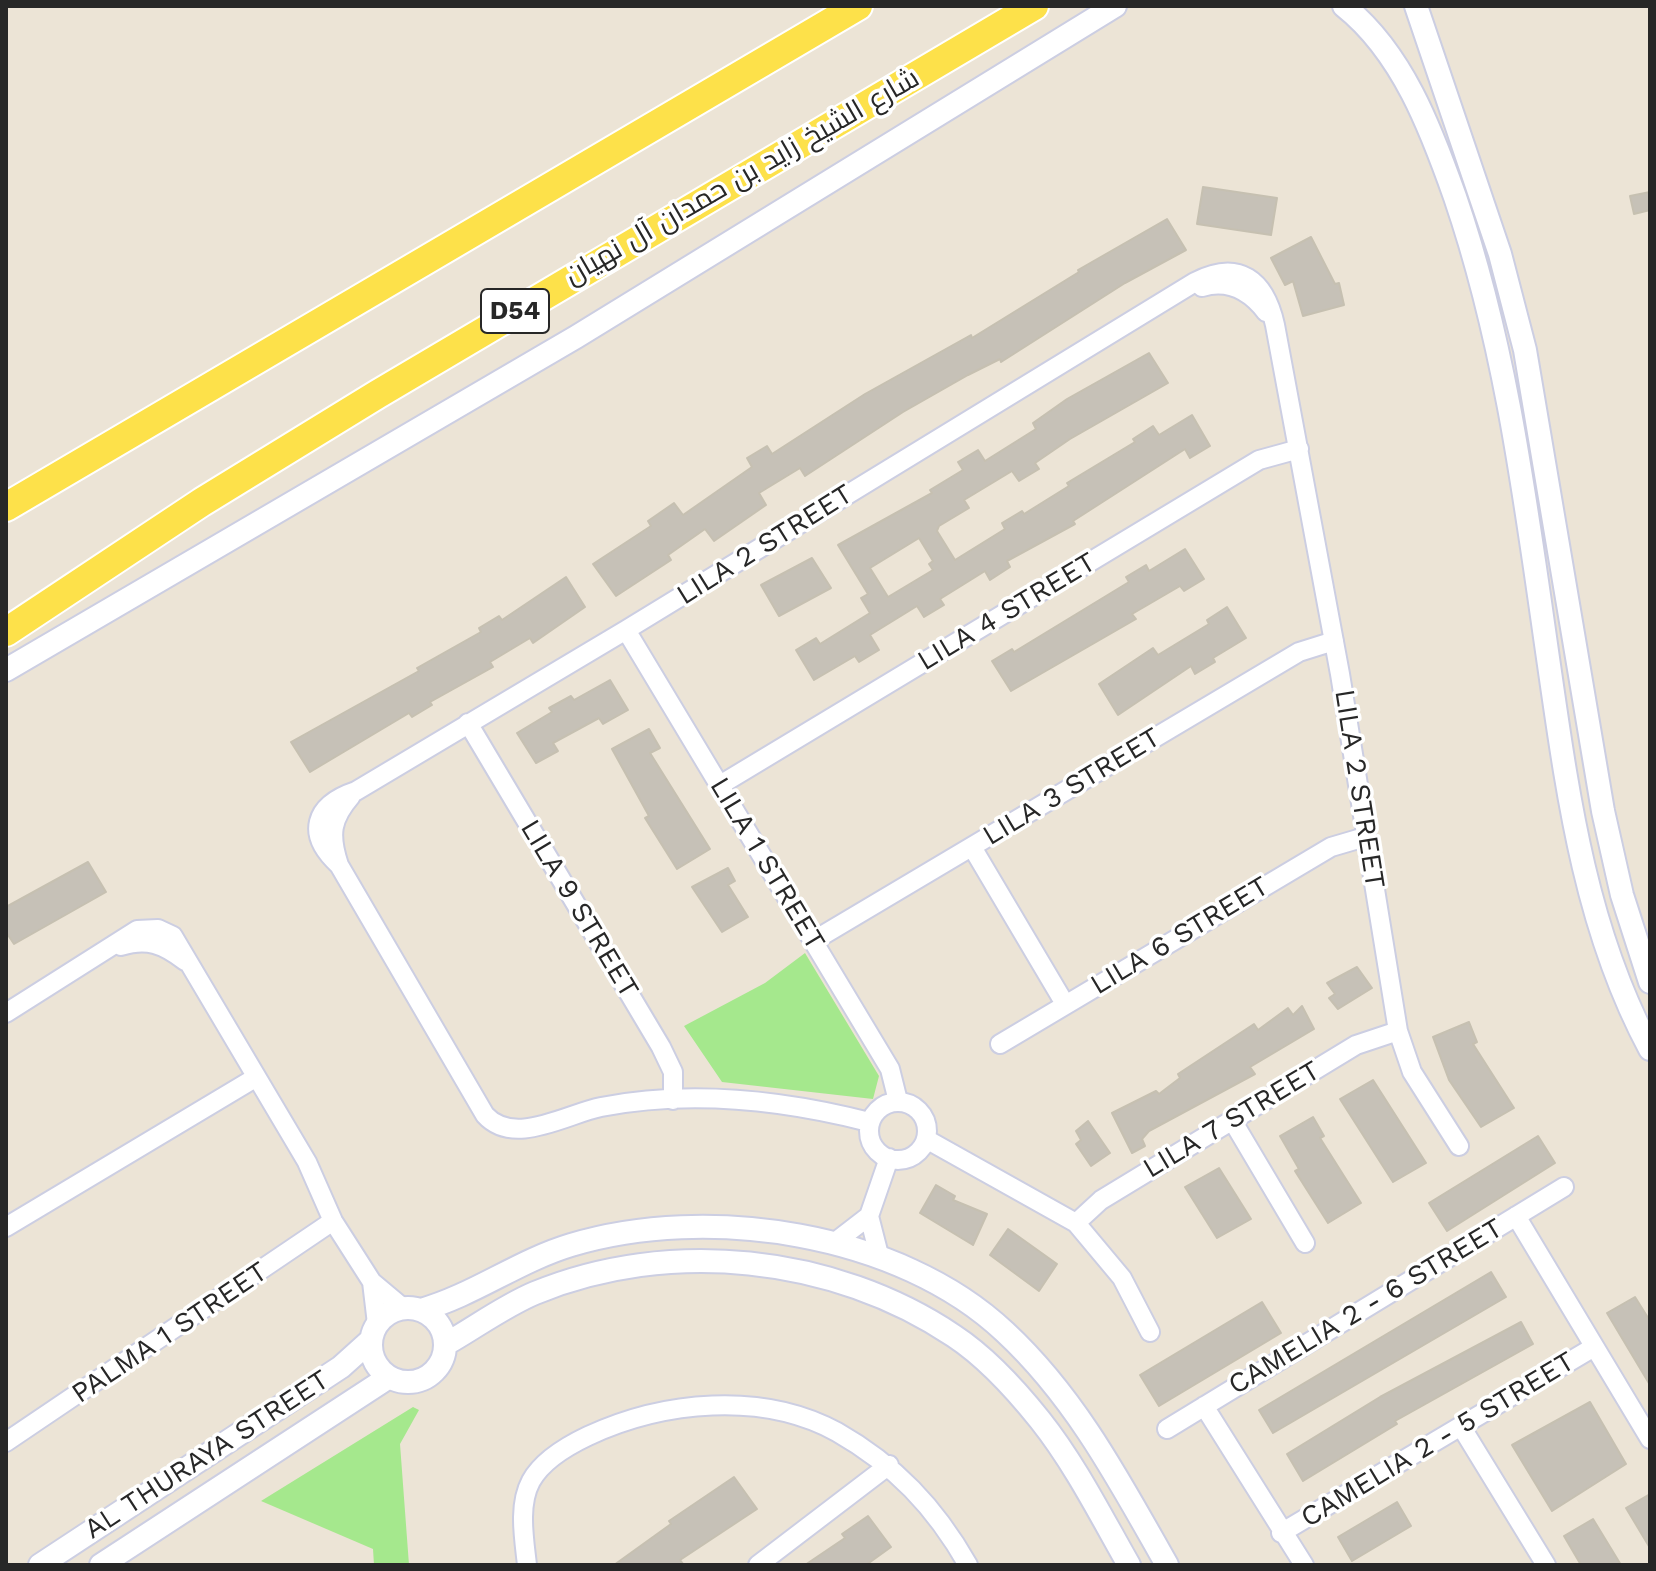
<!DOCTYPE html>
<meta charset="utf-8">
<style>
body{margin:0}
#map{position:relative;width:1656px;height:1571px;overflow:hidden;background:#ece4d6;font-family:"Work Sans",sans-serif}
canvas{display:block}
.frame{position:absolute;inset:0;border:8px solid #272727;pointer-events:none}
</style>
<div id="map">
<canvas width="1656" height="1571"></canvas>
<div class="frame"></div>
</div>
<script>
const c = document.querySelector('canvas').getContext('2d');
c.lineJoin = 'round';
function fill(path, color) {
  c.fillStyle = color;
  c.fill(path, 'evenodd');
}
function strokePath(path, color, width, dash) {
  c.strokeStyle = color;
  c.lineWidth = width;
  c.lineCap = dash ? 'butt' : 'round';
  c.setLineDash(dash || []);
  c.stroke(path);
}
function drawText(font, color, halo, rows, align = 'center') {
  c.font = font + ' "Work Sans",Cairo,sans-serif';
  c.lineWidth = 7;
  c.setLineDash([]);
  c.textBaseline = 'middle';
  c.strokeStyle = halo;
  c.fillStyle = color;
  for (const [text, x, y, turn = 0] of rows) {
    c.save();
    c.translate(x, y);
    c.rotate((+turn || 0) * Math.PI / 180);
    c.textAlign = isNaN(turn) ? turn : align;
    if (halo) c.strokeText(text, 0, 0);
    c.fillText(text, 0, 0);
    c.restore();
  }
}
fill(new Path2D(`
 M805,953L879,1076L873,1099L722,1082L684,1026L765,983Z
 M413,1407L419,1410L400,1444L409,1565H374L373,1549L261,1501Z`), '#a5e88d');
const building = new Path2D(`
 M1203,187L1277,198L1271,235L1197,224Z
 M1650,192V210L1634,214L1630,196Z
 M1167,219L1186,250L1125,283L1001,362L1000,359L968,375L903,412L805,476L800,468L759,493L766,505L714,541L705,529L668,555L671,560L616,596L593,564L651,526L648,521L674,503L683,515L752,467L747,458L767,446L772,454L865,394L971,335L972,338L1079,272L1078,270Z
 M1311,237L1335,284L1339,283L1344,305L1303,316L1293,281L1285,285L1271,258Z
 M1149,353L1168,383L1070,439L1035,463L1039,469L1019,481L1012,471L964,500L969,508L939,526L937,531L955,560L1005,529L1002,523L1022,511L1024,514L1069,486L1067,483L1135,442L1133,439L1153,426L1159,435L1192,415L1210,446L1190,458L1185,449L1073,521L1075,524L1007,561L1010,567L990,580L985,571L940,599L944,605L924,617L917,606L870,635L879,650L859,662L855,656L814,680L796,650L816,638L820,644L870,613L861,598L868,594L838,545L932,493L930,490L963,470L958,462L978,450L985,461L1036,429L1033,423L1067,399ZM919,538L933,561L929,564L933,570L888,597L870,568Z
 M1185,549L1204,579L1184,591L1180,586L1132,614L1136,619L1011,691L992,661L1012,649L1014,652L1129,582L1126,577L1146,565L1149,571Z
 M812,558L831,588L779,616L761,585Z
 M566,577L585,607L533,643L530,638L490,662L493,667L430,702L432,705L412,717L409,713L310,772L291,742L419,671L417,668L481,632L479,628L499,616L502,620Z
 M1227,607L1246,638L1213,658L1215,662L1195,674L1191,666L1118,715L1099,684L1153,648L1158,655L1209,624L1207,620Z
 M610,680L628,710L603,724L599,718L553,743L558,751L536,763L517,733L552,712L549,708L571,696L574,700Z
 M649,729L660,748L650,753L710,849L677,869L645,818L649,816L612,749Z
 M88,862L106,892L14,944L6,932V907Z
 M728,868L735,881L728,885L748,917L722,932L692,887Z
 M1357,967L1372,988L1338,1009L1329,998L1335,994L1327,983Z
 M1302,1006L1314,1029L1250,1067L1255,1074L1149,1131L1142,1139L1145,1146L1132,1153L1112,1113L1156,1091L1159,1094L1180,1078L1178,1074L1254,1024L1258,1030L1288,1008L1293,1015Z
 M1469,1022L1477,1042L1473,1044L1514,1108L1481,1127L1449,1080L1433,1037Z
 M1373,1080L1426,1163L1393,1182L1340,1099Z
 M1313,1117L1324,1136L1320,1138L1361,1203L1328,1223L1295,1171L1299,1169L1280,1136Z
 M1088,1121L1110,1153L1091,1166L1076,1144L1081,1140L1076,1131Z
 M1538,1136L1555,1163L1447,1231L1429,1203Z
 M1219,1168L1251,1219L1217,1238L1185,1187Z
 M936,1185L955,1196L953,1200L987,1214L973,1245L920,1213Z
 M1008,1229L1057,1264L1039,1291L990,1255Z
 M1491,1272L1506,1297L1273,1433L1259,1410Z
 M1635,1297L1650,1321V1385L1607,1313Z
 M1262,1302L1281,1333L1159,1406L1140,1375Z
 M1521,1322L1533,1344L1395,1421L1397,1424L1303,1481L1287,1454L1380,1397Z
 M1590,1402L1626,1464L1552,1511L1512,1445Z
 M734,1477L757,1509L680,1560L684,1565H614L671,1524L669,1521Z
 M1650,1494V1548L1626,1508Z
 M1397,1502L1411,1526L1352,1561L1338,1537Z
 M868,1516L891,1547L866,1565H805L845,1538L842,1534Z
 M1593,1519L1621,1565H1581L1564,1536Z`);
fill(building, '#c6c1b7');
strokePath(building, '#c6c0b1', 2);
const minor = new Path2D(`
 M1202,287C1229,279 1250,291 1266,312
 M626,630L890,1069L898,1101
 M468,723L661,1047L673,1072V1100
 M720,785L1259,460L1299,449
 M351,796C331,819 329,835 339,865L485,1115C514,1147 566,1114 601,1107C689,1090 783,1100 869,1122
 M972,847L1065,1004
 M339,865C305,834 314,805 356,791L626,630L1195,282C1239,259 1265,280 1275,325L1340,674L1398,1031L1412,1072L1459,1146
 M813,941L1299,652L1334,641
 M121,946C147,938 163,944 185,961
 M6,1013L137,930L158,929L173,936L307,1162L333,1221L372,1282L403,1308
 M1000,1044L1331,847L1365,837
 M869 1131a29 29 0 1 1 58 0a29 29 0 1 1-58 0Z
 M1232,1120L1305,1243
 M926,1139L1076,1223L1122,1278L1150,1332
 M1516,1216L1650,1439
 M1076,1223L1101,1200L1356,1045L1398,1031
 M6,1227L255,1078
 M834,1243L869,1216
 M880,1259L869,1216L889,1158
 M372,1282L377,1324
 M1204,1406L1304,1565
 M1462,1428L1546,1565
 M1167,1429L1564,1187
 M6,1442L333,1221
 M1281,1533L1594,1347
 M527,1565C524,1538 518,1505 531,1481C542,1461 569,1445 588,1436C663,1401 762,1391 837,1432C895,1465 935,1507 968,1565
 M758,1565L889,1465`);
const tertiary = new Path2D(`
 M1344,6C1402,52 1431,129 1455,197C1507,349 1526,506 1549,665C1568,797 1586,930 1650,1049
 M1416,6L1500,254L1525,350L1603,811L1622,895L1650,982
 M6,670L576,337L1115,6
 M371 1345a37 37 0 1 1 74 0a37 37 0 1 1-74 0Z
 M421,1310C474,1295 518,1261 571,1245C707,1204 899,1232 1005,1332C1076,1398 1120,1482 1167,1565
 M446,1344C476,1327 504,1306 535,1293C668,1238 834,1255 954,1336C986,1357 1016,1390 1040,1420C1075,1464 1101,1516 1129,1565
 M40,1565L341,1367L371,1340
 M101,1565L389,1377`);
const primary = new Path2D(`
 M6,507L858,6
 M6,632L202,502L378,394L1034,6`);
strokePath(minor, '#cccee2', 22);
strokePath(tertiary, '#cccee2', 26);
strokePath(primary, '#fff', 32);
strokePath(minor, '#fff', 18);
strokePath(tertiary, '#fff', 22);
strokePath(primary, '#fde14a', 28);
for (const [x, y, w] of [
 [515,311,68]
]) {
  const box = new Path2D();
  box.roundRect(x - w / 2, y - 22, w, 44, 6);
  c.fillStyle = '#fff';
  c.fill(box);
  strokePath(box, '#272727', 2);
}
drawText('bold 26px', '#272727', null, [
 ["D54",515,311]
]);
drawText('28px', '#272727', '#fff', [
 ["شارع الشيخ زايد بن حمدان آل نهيان",742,177,-30],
 ["LILA 2 STREET",765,545,-32],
 ["LILA 4 STREET",1007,612,-31],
 ["LILA 3 STREET",1072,787,-31],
 ["LILA 2 STREET",1359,789,81],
 ["LILA 1 STREET",767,864,59],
 ["LILA 9 STREET",579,909,59],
 ["LILA 6 STREET",1180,936,-31],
 ["LILA 7 STREET",1232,1120,-31],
 ["CAMELIA 2 - 6 STREET",1366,1307,-31],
 ["PALMA 1 STREET",170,1333,-34],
 ["CAMELIA 2 - 5 STREET",1438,1440,-31],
 ["AL THURAYA STREET",207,1455,-33]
]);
</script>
